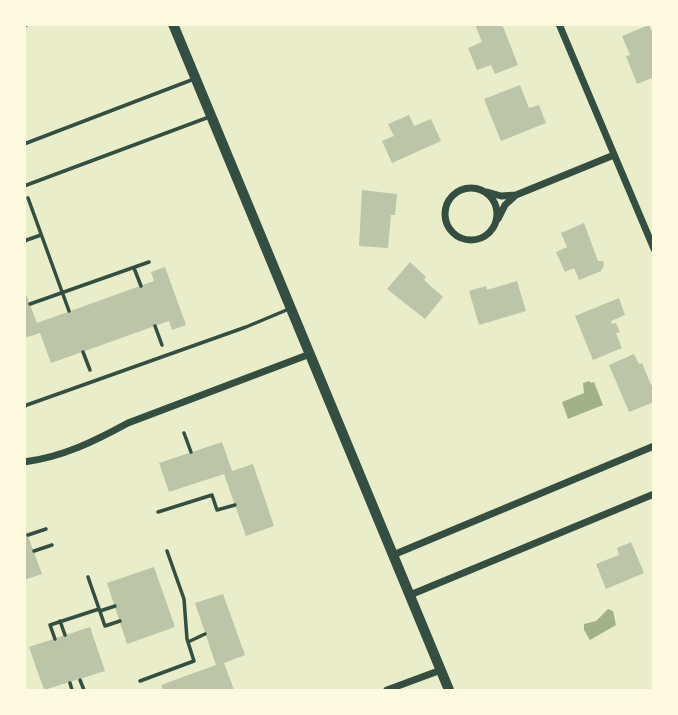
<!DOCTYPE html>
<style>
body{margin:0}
#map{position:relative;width:678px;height:715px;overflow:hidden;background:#e9edc9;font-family:Lato,sans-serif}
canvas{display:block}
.frame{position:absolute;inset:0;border:26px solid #fefae0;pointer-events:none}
</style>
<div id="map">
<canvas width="678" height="715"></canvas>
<div class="frame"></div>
</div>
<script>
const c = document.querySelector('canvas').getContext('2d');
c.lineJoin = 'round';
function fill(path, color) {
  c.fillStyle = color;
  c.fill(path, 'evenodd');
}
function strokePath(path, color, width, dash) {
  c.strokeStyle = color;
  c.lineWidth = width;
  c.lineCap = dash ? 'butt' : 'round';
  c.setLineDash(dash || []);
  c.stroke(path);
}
fill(new Path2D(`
 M589,381L591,383L594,382L603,405L568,419L562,402L584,393L583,383Z
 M608,609L613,611L616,625L590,640L584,630V624L596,621Z`), '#a3b18a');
fill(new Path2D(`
 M475,24H502L518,65L495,74L491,65L477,70L468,48L482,42Z
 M649,25L654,36V77L637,84L626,56L630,55L622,36Z
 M520,85L529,108L539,105L546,123L501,141L484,99Z
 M409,115L414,126L431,119L441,141L392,163L382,141L394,136L388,124Z
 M362,190L397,194L395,215H391L388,248L359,246Z
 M584,223L598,261H603L604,265L601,271L579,280L574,268L565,272L556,252L567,247L561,233Z
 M410,262L426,277L424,280L443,297L425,319L387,289Z
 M165,267L186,325L172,330L169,321L51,363L40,333L24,338V289L37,323L154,281L151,272Z
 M517,281L526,311L479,325L469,291L486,286L487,290Z
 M619,298L625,315L611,321L612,324L616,323L620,332L616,333L622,348L593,360L575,316Z
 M634,354L639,364L642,363L651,385L654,384V402L629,412L609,365Z
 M222,442L232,471L253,464L274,526L246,536L224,474L169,492L159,463Z
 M24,525L42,574L24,580Z
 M631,542L644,573L606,589L596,564L619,555L617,548Z
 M154,567L175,627L127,644L107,583Z
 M223,594L245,655L224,663L234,690H163L161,685L216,665L195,603Z
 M90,627L105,671L44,690L29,647Z`), '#bcc5a7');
strokePath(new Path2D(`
 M24,26L29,24
 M28,198L69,311
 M24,241L41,235
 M134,268L141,286
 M30,304L149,262
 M155,326L162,345
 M83,352L90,370
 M184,433L191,452
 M158,512L212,495L217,510L235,505
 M28,535L46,529
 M34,551L52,545
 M88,577L105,626L120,621
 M100,611L115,606
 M60,621L65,635
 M55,639L50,625L99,609
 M188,642L205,634
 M80,680L84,690
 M140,681L194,661L187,639L184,599L167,551
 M70,683L72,690`), '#344e41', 3.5);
strokePath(new Path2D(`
 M24,144L194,79
 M24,186L209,117
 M24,406L246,327L289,309`), '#344e41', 3.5);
strokePath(new Path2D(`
 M559,24L654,249
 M445 214a26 26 0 1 1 52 0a26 26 0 1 1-52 0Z
 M487,192L501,196L516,195L614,155
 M498,219L505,205L516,195
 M24,462C63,457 95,441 128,423L310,354
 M393,555L654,446
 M410,595L654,494
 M387,690L441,670`), '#344e41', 7);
strokePath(new Path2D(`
 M173,24L449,690`), '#344e41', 10);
</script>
